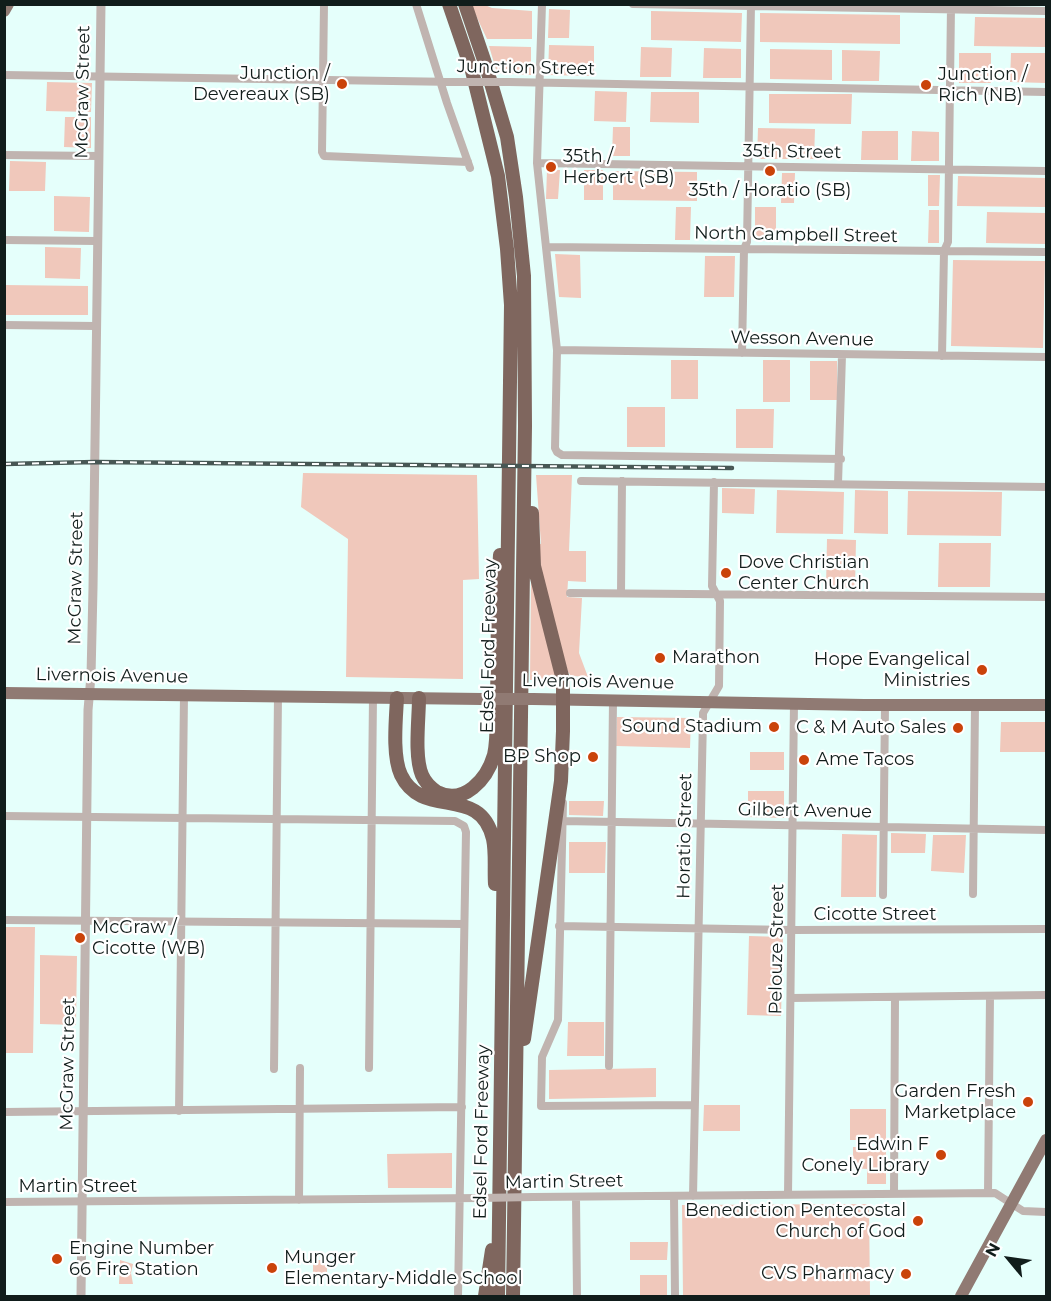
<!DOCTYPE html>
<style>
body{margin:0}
#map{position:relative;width:1051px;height:1301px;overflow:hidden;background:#e5fffb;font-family:Montserrat,sans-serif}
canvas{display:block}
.frame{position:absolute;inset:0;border:6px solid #111d1b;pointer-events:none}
.north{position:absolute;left:979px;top:1229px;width:60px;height:60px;-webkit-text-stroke:4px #fff;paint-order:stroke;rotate:299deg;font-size:16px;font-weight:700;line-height:24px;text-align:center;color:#111d1b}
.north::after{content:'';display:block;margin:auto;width:21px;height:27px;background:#111d1b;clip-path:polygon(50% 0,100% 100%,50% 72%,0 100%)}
</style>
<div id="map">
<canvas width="1051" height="1301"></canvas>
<div class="frame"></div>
<div class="north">N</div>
</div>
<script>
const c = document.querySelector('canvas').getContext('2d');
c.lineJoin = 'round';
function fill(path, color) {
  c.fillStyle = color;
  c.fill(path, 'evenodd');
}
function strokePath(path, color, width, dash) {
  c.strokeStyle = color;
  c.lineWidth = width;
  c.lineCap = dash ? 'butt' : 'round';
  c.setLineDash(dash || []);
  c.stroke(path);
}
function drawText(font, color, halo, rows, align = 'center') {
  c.font = font + ' Montserrat,sans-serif';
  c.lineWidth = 4.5;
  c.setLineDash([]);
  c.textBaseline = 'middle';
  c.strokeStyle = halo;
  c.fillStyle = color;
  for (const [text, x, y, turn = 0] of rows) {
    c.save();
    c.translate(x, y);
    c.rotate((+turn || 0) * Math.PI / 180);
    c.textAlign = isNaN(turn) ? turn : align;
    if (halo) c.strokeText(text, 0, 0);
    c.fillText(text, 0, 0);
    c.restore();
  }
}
fill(new Path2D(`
 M471,5H485L492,8L532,11V39H487Z
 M549,9L570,10L569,38H548Z
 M651,11L742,13L741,42L651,40Z
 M760,13L900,15V44L760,42Z
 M975,17L1046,18V47L974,46Z
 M549,45L594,46V76L548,75Z
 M489,46L531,47V75L497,73Z
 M641,47L672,48L671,77H640Z
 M704,48L741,49V78H703Z
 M770,49L832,50V80L770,79Z
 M842,50L880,51L879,81H842Z
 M959,53H991V83H959Z
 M1011,53H1046V83L1010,82Z
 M47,82L92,83L91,112L46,111Z
 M595,91L627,92L626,122L594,121Z
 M651,92H699V123L650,122Z
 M769,94H852L851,124L769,123Z
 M65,117H91V148L64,147Z
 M613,127H630V156H612Z
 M758,128L815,129L814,159H757Z
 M862,131H898V160H861Z
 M912,131L939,132V161H911Z
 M10,161L46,162L45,191H9Z
 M547,170H560L558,199H546Z
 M584,170H603V200H584Z
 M613,171L697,172V201L613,200Z
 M782,173H795L794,203H781Z
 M928,175H940L939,206H928Z
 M958,176L1046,178V207L957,206Z
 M54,196L90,197L89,232L54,231Z
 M676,207H691L690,240H675Z
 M755,207H776V241H755Z
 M929,210H939V243H928Z
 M987,212L1046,213V244L986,243Z
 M45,247L81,248L80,279L45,278Z
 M555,254L580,255L581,298L559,297Z
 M705,256H735L734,297H704Z
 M953,260L1045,261L1043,348L951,346Z
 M5,285L88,286V315H5Z
 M671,360H698V399H671Z
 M763,360H790V402H763Z
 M810,361H837V400H810Z
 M627,407H665V447H627Z
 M736,409H774L773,448H736Z
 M303,473L477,475L479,579L463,580V679L346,677L348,539L301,507Z
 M536,475H572L569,551H586V582L568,581L567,597L582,598L579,653L588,677L571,676L568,672L544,591L538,544H541Z
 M722,488L755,489L754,514L722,513Z
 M777,490L844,492L843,534L776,533Z
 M855,490L888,491V534L854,533Z
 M908,491L1002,492L1001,536L907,535Z
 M827,539L856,540L855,588L826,587Z
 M939,543H991L990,587H938Z
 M531,576L556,679L530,680Z
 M617,717L691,718L690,748L616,746Z
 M1001,722H1046V752H1000Z
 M750,752H784V770H750Z
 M748,791H784V818L748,817Z
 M569,801H604L603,816L569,815Z
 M891,833L926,834L925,853H891Z
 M842,834L877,835L876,897H841Z
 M933,835H966L964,873L931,871Z
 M569,842H606L605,873H569Z
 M5,927H35L33,1053H5Z
 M749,936L783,937L781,1016L747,1015Z
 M40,955L77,956L76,1025L40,1024Z
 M568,1022H604V1056H567Z
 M656,1068V1097L549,1099V1070Z
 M704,1105H740V1131H703Z
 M850,1109H886V1140H850Z
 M853,1147H886V1184H867V1169L853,1168Z
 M452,1153V1188H388L387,1154Z
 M869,1204L870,1296H683L682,1205Z
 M630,1242H668L667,1260H630Z
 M120,1260L133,1264L131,1273L133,1284H119Z
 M313,1260H327V1273H313Z
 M640,1275H667V1296H640Z`), '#f0c8bb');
strokePath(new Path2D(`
 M324,4L322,152L324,156L468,162
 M416,4L447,103L470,168
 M542,4L537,163L557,350L555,448L557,452L562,455L841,459
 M633,4L1046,11
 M4,75L457,82
 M509,82L1046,92
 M4,155L99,156
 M537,163L1046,171
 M4,240L97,241
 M546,247L1046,252
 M4,325L96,326
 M557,350L1046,357
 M742,353L744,249L747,242L751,4
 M942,356L944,251L948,242L951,6
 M581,481L1046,487
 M838,484L842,355
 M570,593L1046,597
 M621,593L622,481
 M563,803L558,1020L542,1057L541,1106L694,1105
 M4,816L455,821L464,826L466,832L458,1296
 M563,821L1046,830
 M973,894L975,705
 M883,895L885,705
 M4,920L464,924
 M559,926L792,930L1046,929
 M791,998L1046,995
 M609,1066L613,700
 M369,1068L373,697
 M274,1069L278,696
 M179,1111L184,695
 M4,1112L462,1107
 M988,1193L990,996
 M894,1194L895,997
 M788,1195L794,703
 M674,1196L675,1296
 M693,1196L703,717V713L719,686L720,601L712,586L714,482
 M533,1197L995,1193L1023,1211L1046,1212
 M576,1197L577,1296
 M299,1200L300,1068
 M4,1202L481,1198`), '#c0b4b0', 8);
strokePath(new Path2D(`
 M81,1296L88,710L91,676L93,588L101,4`), '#c0b4b0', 9);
strokePath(new Path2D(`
 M4,11L8,4
 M4,693L482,699
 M533,699L864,705H1046
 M961,1296L1046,1140`), '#907a73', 12);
strokePath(new Path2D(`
 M449,4L472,71L498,176L507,249L511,305L498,1296
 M465,4L485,63L507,137L516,197L524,276L525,426L513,1296
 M397,698C396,719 392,756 401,775C423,821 480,783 493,839C496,853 494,870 495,884
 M419,698C419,719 414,756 422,775C425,782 431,788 437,792C464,806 487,779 494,755C498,738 496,718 497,701C498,652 497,604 500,555
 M524,1039L561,781L563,731V680L534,566L532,513
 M485,1296L492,1250`), '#7f665e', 14);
const rail = new Path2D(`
 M4,464L95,462L732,468`);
strokePath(rail, '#475754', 4.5);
strokePath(rail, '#fff', 2, [7]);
strokePath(new Path2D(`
 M457,82H509
 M481,1198L533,1197`), '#c0b4b0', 8);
strokePath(new Path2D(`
 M482,699H533`), '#907a73', 12);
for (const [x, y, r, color] of [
 [342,84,6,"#ca430a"],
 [926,85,6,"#ca430a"],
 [551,167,6,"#ca430a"],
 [770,171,6,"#ca430a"],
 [726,573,6,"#ca430a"],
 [660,658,6,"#ca430a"],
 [982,670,6,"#ca430a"],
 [774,727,6,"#ca430a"],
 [958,728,6,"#ca430a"],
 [593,757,6,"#ca430a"],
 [804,760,6,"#ca430a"],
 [80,938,6,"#ca430a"],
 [1028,1102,6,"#ca430a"],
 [941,1155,6,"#ca430a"],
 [918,1221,6,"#ca430a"],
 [57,1259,6,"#ca430a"],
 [272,1268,6,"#ca430a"],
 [906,1274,6,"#ca430a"]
]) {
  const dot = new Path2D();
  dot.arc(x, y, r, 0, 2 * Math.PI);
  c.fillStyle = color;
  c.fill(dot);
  strokePath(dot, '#fff', 2);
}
drawText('18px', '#111d1b', '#fff', [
 ["Junction Street",526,68,1],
 ["McGraw Street",83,92,-89],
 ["35th Street",792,152,1],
 ["North Campbell Street",796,235,1],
 ["Wesson Avenue",802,339,1],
 ["McGraw Street",76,578,-89],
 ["Edsel Ford Freeway",489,646,-89],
 ["Livernois Avenue",112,676,1],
 ["Livernois Avenue",598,682,1],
 ["Gilbert Avenue",805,811,1],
 ["Horatio Street",685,836,-89],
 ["Cicotte Street",875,915],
 ["Pelouze Street",777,949,-89],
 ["McGraw Street",68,1064,-89],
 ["Edsel Ford Freeway",482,1132,-89],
 ["Martin Street",564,1182,-1],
 ["Martin Street",78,1187]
]);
drawText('18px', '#111d1b', '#fff', [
 ["Junction /",330,74],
 ["Devereaux (SB)",330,95],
 ["Junction /",938,75,"left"],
 ["Rich (NB)",938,96,"left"],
 ["35th /",563,157,"left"],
 ["Herbert (SB)",563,178,"left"],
 ["35th / Horatio (SB)",770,191,"center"],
 ["Dove Christian",738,563,"left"],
 ["Center Church",738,584,"left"],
 ["Marathon",672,658,"left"],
 ["Hope Evangelical",970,660],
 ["Ministries",970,681],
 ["Sound Stadium",762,727],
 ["C & M Auto Sales",946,728],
 ["BP Shop",581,757],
 ["Ame Tacos",816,760,"left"],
 ["McGraw /",92,928,"left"],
 ["Cicotte (WB)",92,949,"left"],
 ["Garden Fresh",1016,1092],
 ["Marketplace",1016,1113],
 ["Edwin F",929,1145],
 ["Conely Library",929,1166],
 ["Benediction Pentecostal",906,1211],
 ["Church of God",906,1232],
 ["Engine Number",69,1249,"left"],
 ["66 Fire Station",69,1270,"left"],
 ["Munger",284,1258,"left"],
 ["Elementary-Middle School",284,1279,"left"],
 ["CVS Pharmacy",894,1274]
], 'right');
</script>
